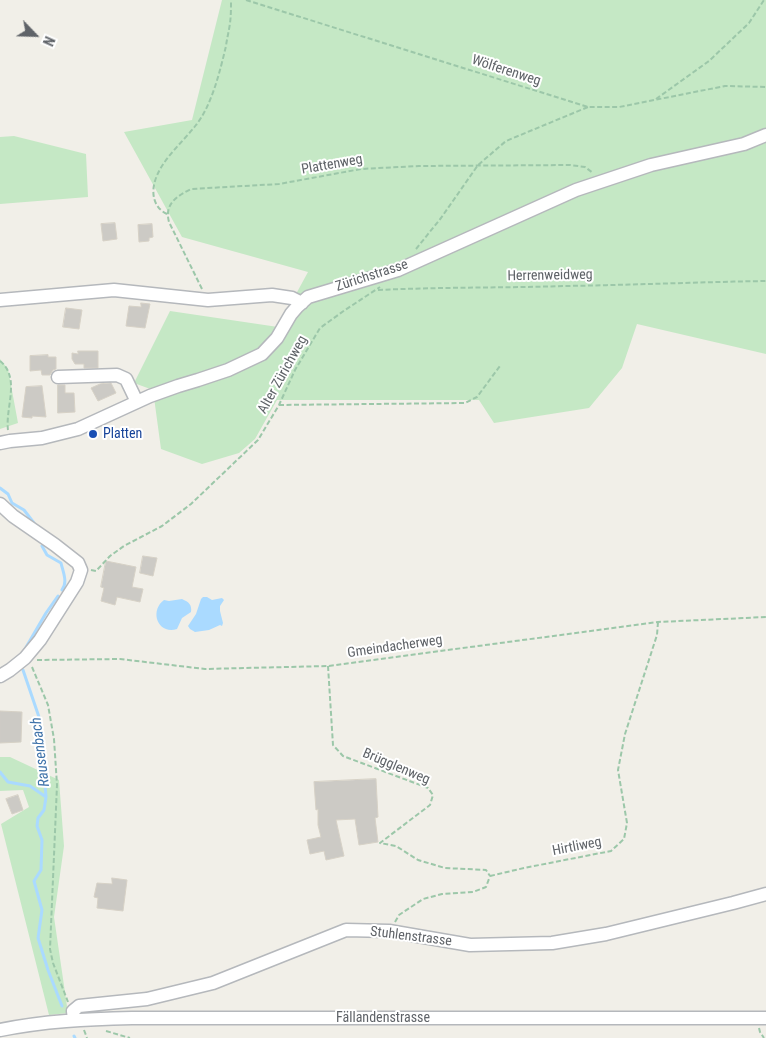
<!DOCTYPE html>
<meta charset="utf-8">
<style>
body{margin:0}
#map{position:relative;width:766px;height:1038px;overflow:hidden;background:#f1efe8;font-family:"Roboto Condensed",sans-serif}
canvas{display:block}
.north{position:absolute;left:10px;top:10px;width:50px;height:50px;-webkit-text-stroke:4px #fff;paint-order:stroke;rotate:114deg;font-size:14px;font-weight:700;line-height:20px;text-align:center;color:#5f6368}
.north::after{content:'';display:block;margin:auto;width:18px;height:22px;background:#5f6368;clip-path:polygon(50% 0,100% 100%,50% 72%,0 100%)}
</style>
<div id="map">
<canvas width="766" height="1038"></canvas>
<div class="north">N</div>
</div>
<script>
const c = document.querySelector('canvas').getContext('2d');
c.lineJoin = 'round';
function fill(path, color) {
  c.fillStyle = color;
  c.fill(path, 'evenodd');
}
function strokePath(path, color, width, dash) {
  c.strokeStyle = color;
  c.lineWidth = width;
  c.lineCap = dash ? 'butt' : 'round';
  c.setLineDash(dash || []);
  c.stroke(path);
}
function drawText(font, color, halo, rows, align = 'center') {
  c.font = font + ' "Roboto Condensed",sans-serif';
  c.lineWidth = 4;
  c.setLineDash([]);
  c.textBaseline = 'middle';
  c.strokeStyle = halo;
  c.fillStyle = color;
  for (const [text, x, y, turn = 0] of rows) {
    c.save();
    c.translate(x, y);
    c.rotate((+turn || 0) * Math.PI / 180);
    c.textAlign = isNaN(turn) ? turn : align;
    if (halo) c.strokeText(text, 0, 0);
    c.fillText(text, 0, 0);
    c.restore();
  }
}
fill(new Path2D(`
 M222,0H766V354L637,324L622,368L589,408L494,423L479,400H277L255,439L239,453L202,464L161,449L153,390L134,383L170,311L278,327L308,272L182,237L124,132L192,120Z
 M14,136L86,154L88,197L0,204V137Z
 M0,359L8,369L18,423L0,429Z
 M0,757H10L59,780L64,846L54,917L68,1013L49,1015L1,824L29,807L23,790L0,791Z`), '#c5e8c5');
fill(new Path2D(`
 M203,597H207L212,600L222,598L224,600L220,606V611L223,623L222,626L220,625L209,630L195,632L190,629L188,626L196,614L201,599Z
 M182,599C189,602 192,605 191,612L182,618L177,629C158,635 149,611 164,600L169,601Z`), '#aadaff');
strokePath(new Path2D(`
 M0,488L8,494L12,503L24,510L34,523
 M42,546L47,555L61,563C63,572 68,582 62,590
 M25,649L46,613L58,596
 M23,670L40,720L46,797L44,810L38,818L37,826L42,840L41,870L34,881L42,910L38,938L48,970L62,1006
 M0,772L8,782L30,786L46,797
 M74,1036L75,1038`), '#aadaff', 3);
const building = new Path2D(`
 M115,223L117,239L103,241L101,224Z
 M152,224L153,237L149,238V241L139,242L138,225Z
 M141,303L150,304L145,328L126,326L129,306L141,307Z
 M66,308L82,310L79,329L63,327Z
 M78,351H98V368H84V364H75L72,359V353L78,354Z
 M48,355V357H56V369L53,370L50,375H42L41,370L30,371V356Z
 M111,383L116,393L98,401L91,388L100,384Z
 M58,385H65V393H74L75,412L58,413Z
 M42,386L46,417L32,416V418L22,417L26,387Z
 M143,556L157,558L153,576L140,573Z
 M106,561L136,567L132,587L143,589L140,602L117,597L115,605L101,601L104,588L101,587Z
 M0,711L22,712L21,742L0,743Z
 M376,779L378,817L375,818L378,842L359,845L355,819L336,820L344,856L326,860L324,851L310,854L307,840L321,837L318,825V809L316,810L314,782Z
 M18,795L23,810L12,814L6,799Z
 M112,878L127,880L123,911L97,908L98,898L94,897L97,883L112,884Z`);
fill(building, '#cccac5');
strokePath(building, '#d6d1c6', 1);
const minor = new Path2D(`
 M0,300L114,290L208,300L272,295L292,298L302,303
 M58,377L117,375L126,379L137,402
 M0,443L10,441L42,438L78,429L150,396L178,386L198,380L228,370L262,354L277,338L291,314L297,307L308,297L398,270L576,190L651,165L744,144L766,135
 M0,504L13,516L55,545L78,563L81,570L77,582L40,640L25,658L10,670L0,676
 M74,1020L73,1011L79,1006L147,999L213,983L346,930L389,931L470,945L552,943L606,934L733,903L766,894
 M0,1030C45,1021 87,1019 132,1018H766`);
strokePath(minor, '#b5b8bc', 15);
strokePath(new Path2D(`
 M246,0L588,107H619L725,86L766,87
 M656,99L709,61L749,23L764,0
 M167,214C154,208 151,194 155,181C161,160 183,142 196,125C212,105 220,71 226,46C227,38 229,31 230,23C231,16 231,8 231,0
 M416,249L441,218L478,165L506,141L588,107
 M202,289L169,222C164,204 177,196 191,189L279,184L361,169L419,166L570,165L585,167L593,173
 M378,290C441,287 503,288 565,286C632,285 699,282 766,281
 M0,361C21,378 5,408 8,430
 M279,405L465,403L477,397L500,366
 M91,570L96,571L110,556L124,546L162,526L191,504L258,440L279,405L295,370L320,328L345,310L380,287
 M37,660L120,659L205,669L328,666L658,622L766,617
 M328,666L333,745L343,756L428,788L433,795L430,805L380,843L396,846L418,860L445,868L486,870L490,876
 M32,667L48,705L54,739L57,785L50,949L53,963L68,1002
 M490,876L524,868L611,851L624,839L627,823L618,770L625,734L657,635L658,622
 M395,922L399,915L423,899L442,894L473,892L486,887L490,876
 M759,1028L760,1032L764,1038
 M84,1030L87,1038
 M106,1031L130,1038`), '#9cc7a9', 2, [5, 2.5]);
strokePath(minor, '#fff', 12);
for (const [x, y, r, color] of [
 [93,434,5,"#1a4fb4"]
]) {
  const dot = new Path2D();
  dot.arc(x, y, r, 0, 2 * Math.PI);
  c.fillStyle = color;
  c.fill(dot);
  strokePath(dot, '#fff', 2);
}
drawText('14px', '#5f6368', '#fff', [
 ["Wölferenweg",506,71,18],
 ["Plattenweg",332,165,-10],
 ["Zürichstrasse",372,276,-18],
 ["Herrenweidweg",550,276,-1],
 ["Alter Zürichweg",283,375,-61],
 ["Gmeindacherweg",395,647,-8],
 ["Brügglenweg",396,767,23],
 ["Hirtliweg",577,847,-11],
 ["Stuhlenstrasse",411,937,7],
 ["Fällandenstrasse",383,1018]
]);
drawText('14px', '#164399', '#fff', [
 ["Platten",103,434]
], 'left');
drawText('italic 15px', '#4174aa', '#fff', [
 ["Rausenbach",41,752,-97]
]);
</script>
